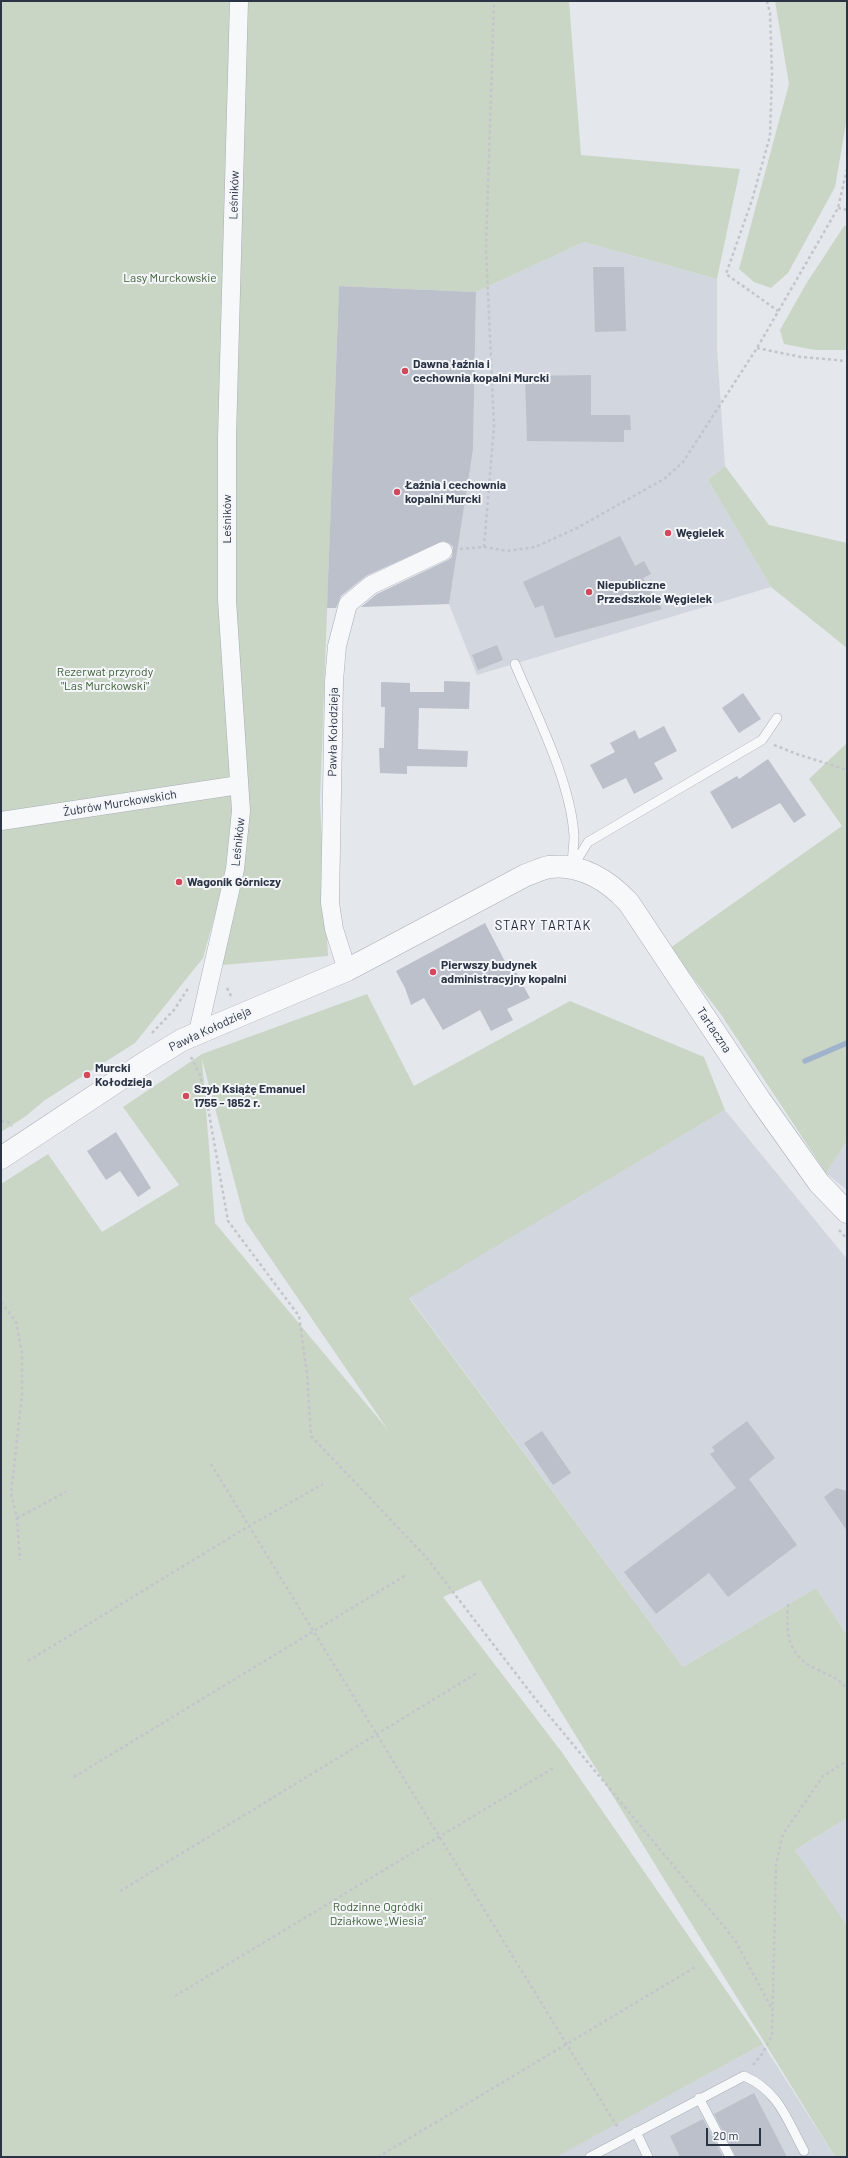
<!DOCTYPE html>
<meta charset="utf-8">
<style>
body{margin:0}
#map{position:relative;width:848px;height:2158px;overflow:hidden;background:#e4e7ec;font-family:Barlow,sans-serif}
canvas{display:block}
.frame{position:absolute;inset:0;border:2px solid #2b3445;pointer-events:none}
.scale{position:absolute;left:706px;top:2128px;width:55px;height:18px;box-sizing:border-box;border:2px solid #2b3445;border-top:0;padding-left:5px;font-size:12px;line-height:14px;white-space:nowrap;color:#2b3445;-webkit-text-stroke:3px #f4f6f9;paint-order:stroke}
</style>
<div id="map">
<canvas width="848" height="2158"></canvas>
<div class="frame"></div>
<div class="scale">20 m</div>
</div>
<script>
const c = document.querySelector('canvas').getContext('2d');
c.lineJoin = 'round';
function fill(path, color) {
  c.fillStyle = color;
  c.fill(path, 'evenodd');
}
function strokePath(path, color, width, dash) {
  c.strokeStyle = color;
  c.lineWidth = width;
  c.lineCap = dash ? 'butt' : 'round';
  c.setLineDash(dash || []);
  c.stroke(path);
}
function drawText(font, color, halo, rows, align = 'center') {
  c.font = font + ' Barlow,sans-serif';
  c.lineWidth = 4;
  c.setLineDash([]);
  c.textBaseline = 'middle';
  c.strokeStyle = halo;
  c.fillStyle = color;
  for (const [text, x, y, turn = 0] of rows) {
    c.save();
    c.translate(x, y);
    c.rotate((+turn || 0) * Math.PI / 180);
    c.textAlign = isNaN(turn) ? turn : align;
    if (halo) c.strokeText(text, 0, 0);
    c.fillText(text, 0, 0);
    c.restore();
  }
}
fill(new Path2D(`
 M584,242L717,279V348L725,466L708,480L771,587L477,675L449,604L473,450L476,292Z
 M725,1110L847,1259V1635L816,1588L683,1667L409,1297Z
 M847,1141V1190L826,1173Z
 M847,1818V1925L795,1850Z
 M763,2044L835,2157H555Z`), '#d2d6de');
fill(new Path2D(`
 M1,1H569L581,155L740,169L717,279L584,242L476,292L339,286L320,801L328,956L222,965V905L218,904L203,958L135,1043L45,1100L26,1116L1,1132Z
 M775,1H847V118L835,187L788,273L771,288L754,282L739,269L789,84Z
 M844,226H847V350H815L784,344L780,330L806,284Z
 M725,466L769,525L847,543V648L771,587L708,480Z
 M847,743V1141L826,1173L720,1013L670,948L842,826L809,779Z
 M367,994L414,1086L570,1001L704,1057L725,1110L409,1298L683,1667L816,1588L847,1635V1818L795,1850L847,1925V2157H835L480,1580L443,1597L561,1751L763,2044L556,2157H1V1184L48,1154L102,1232L179,1185L123,1107L202,1054ZM202,1059L245,1221L388,1430L215,1223Z`), '#c9d6c5');
strokePath(new Path2D(`
 M805,1061L847,1043`), '#9fb4cc', 5.5);
fill(new Path2D(`
 M593,267H624L626,331L595,332Z
 M339,286L476,292L473,450L449,604L361,607L377,594L448,560L452,557L453,547L449,543L443,541L366,576L341,596L336,608H327Z
 M591,375V415H630L631,430H624V442L527,441L525,376Z
 M620,536L635,566L644,561L651,574L643,578L662,609L555,638L543,605L535,608L523,582Z
 M497,645L503,660L478,670L472,655Z
 M444,681L470,682L469,709L419,708L418,749L468,751L467,767L407,766V774L380,773L379,748H384L385,707H381V682L410,683V692H444Z
 M743,693L761,719L739,733L722,708Z
 M664,726L677,751L654,763L663,779L634,794L626,778L603,789L590,765L615,752L610,743L635,730L639,739Z
 M768,759L806,815L794,823L780,803L732,829L710,792L737,776L739,779Z
 M485,923L512,975L516,972L530,998L507,1009L513,1020L491,1031L480,1010L443,1030L424,998L411,1005L405,988L396,971Z
 M116,1132L151,1188L138,1197L120,1171L106,1180L87,1151Z
 M747,1421L775,1458L749,1479L797,1545L728,1597L709,1573L656,1614L624,1572L736,1488L710,1454L715,1451L712,1447Z
 M542,1431L571,1473L553,1485L524,1443Z
 M836,1488L847,1491V1531L824,1497Z
 M754,2093L787,2157H736L714,2114Z
 M703,2119L723,2157H680L670,2136Z`), '#bbc0ca');
const service = new Path2D(`
 M515,664C536,714 571,782 574,836C574,846 572,857 572,867
 M572,868L588,842L762,740L777,718
 M699,2098L730,2157
 M636,2132L648,2157
 M590,2157L744,2076C779,2091 787,2120 804,2151`);
const minor = new Path2D(`
 M1,821L239,785
 M347,970L334,929L330,903L334,681L337,646L348,604L371,585L443,551
 M198,1032L235,869L241,811L227,600V437L239,1`);
const tertiary = new Path2D(`
 M1,1158L146,1062L182,1040L347,970L526,875C533,873 542,868 549,867C581,863 609,881 629,903L760,1100L819,1183L847,1212`);
strokePath(service, '#a9aeb7', 10);
strokePath(minor, '#a9aeb7', 19);
strokePath(tertiary, '#a9aeb7', 23);
strokePath(new Path2D(`
 M767,1L770,13L772,74L770,136L752,200L726,274L778,311
 M838,208L847,210
 M757,348L801,357L847,361
 M484,547L494,426L486,249L494,1
 M460,549L484,547L507,551L535,547L577,528L664,479L683,462L757,348L838,208L847,169
 M774,745L797,754L847,770
 M227,988L232,998
 M152,1033L174,1010L189,987
 M191,1057L200,1075L207,1102L228,1221L299,1316L307,1374L311,1436L426,1557L537,1701L735,1940L773,2011
 M1,1121L8,1122L12,1126
 M839,1230L847,1239
 M1,1302L16,1322L22,1352V1396L11,1493L17,1518L20,1560
 M211,1464L618,2128
 M17,1518L66,1492
 M788,1604C786,1633 787,1655 816,1669C828,1675 839,1678 847,1689
 M28,1661L249,1526L323,1484
 M74,1777L406,1575
 M120,1891L477,1673
 M175,1996L555,1767
 M753,2065L762,2054L772,2036L776,1864L783,1834L823,1776L847,1761
 M378,2157L697,1966`), '#c2c5cb', 2.5, [3, 3]);
strokePath(service, '#f7f8fa', 9);
strokePath(minor, '#f7f8fa', 18);
strokePath(tertiary, '#f7f8fa', 22);
for (const [x, y, r, color] of [
 [405,371,4,"#d1495b"],
 [397,492,4,"#d1495b"],
 [668,533,4,"#d1495b"],
 [589,592,4,"#d1495b"],
 [179,882,4,"#d1495b"],
 [433,972,4,"#d1495b"],
 [87,1075,4,"#d1495b"],
 [186,1096,4,"#d1495b"]
]) {
  const dot = new Path2D();
  dot.arc(x, y, r, 0, 2 * Math.PI);
  c.fillStyle = color;
  c.fill(dot);
  strokePath(dot, '#f4f6f9', 1.5);
}
drawText('12px', '#2b3445', '#f4f6f9', [
 ["Leśników",234,195,-88],
 ["Leśników",227,519,-90],
 ["Pawła Kołodzieja",333,732,-89],
 ["Żubrów Murckowskich",120,803,-9],
 ["Leśników",238,842,-84],
 ["Pawła Kołodzieja",210,1029,-25],
 ["Tartaczna",714,1030,56]
]);
drawText('12px', '#3f6138', '#f4f6f9', [
 ["Lasy Murckowskie",170,278],
 ["Rezerwat przyrody",105,672],
 ["\"Las Murckowski\"",105,686],
 ["Rodzinne Ogródki",378,1907],
 ["Działkowe „Wiesia”",378,1921]
]);
drawText('bold 12px', '#2b3445', '#f4f6f9', [
 ["Dawna łaźnia i",413,364],
 ["cechownia kopalni Murcki",413,378],
 ["Łaźnia i cechownia",405,485],
 ["kopalni Murcki",405,499],
 ["Węgielek",676,533],
 ["Niepubliczne",597,585],
 ["Przedszkole Węgielek",597,599],
 ["Wagonik Górniczy",187,882],
 ["Pierwszy budynek",441,965],
 ["administracyjny kopalni",441,979],
 ["Murcki",95,1068],
 ["Kołodzieja",95,1082],
 ["Szyb Książę Emanuel",194,1089],
 ["1755 - 1852 r.",194,1103]
], 'left');
c.letterSpacing = '1px';
drawText('13px', '#1d2536', '#f4f6f9', [
 ["STARY TARTAK",543,926]
]);
c.letterSpacing = '0px';
</script>
